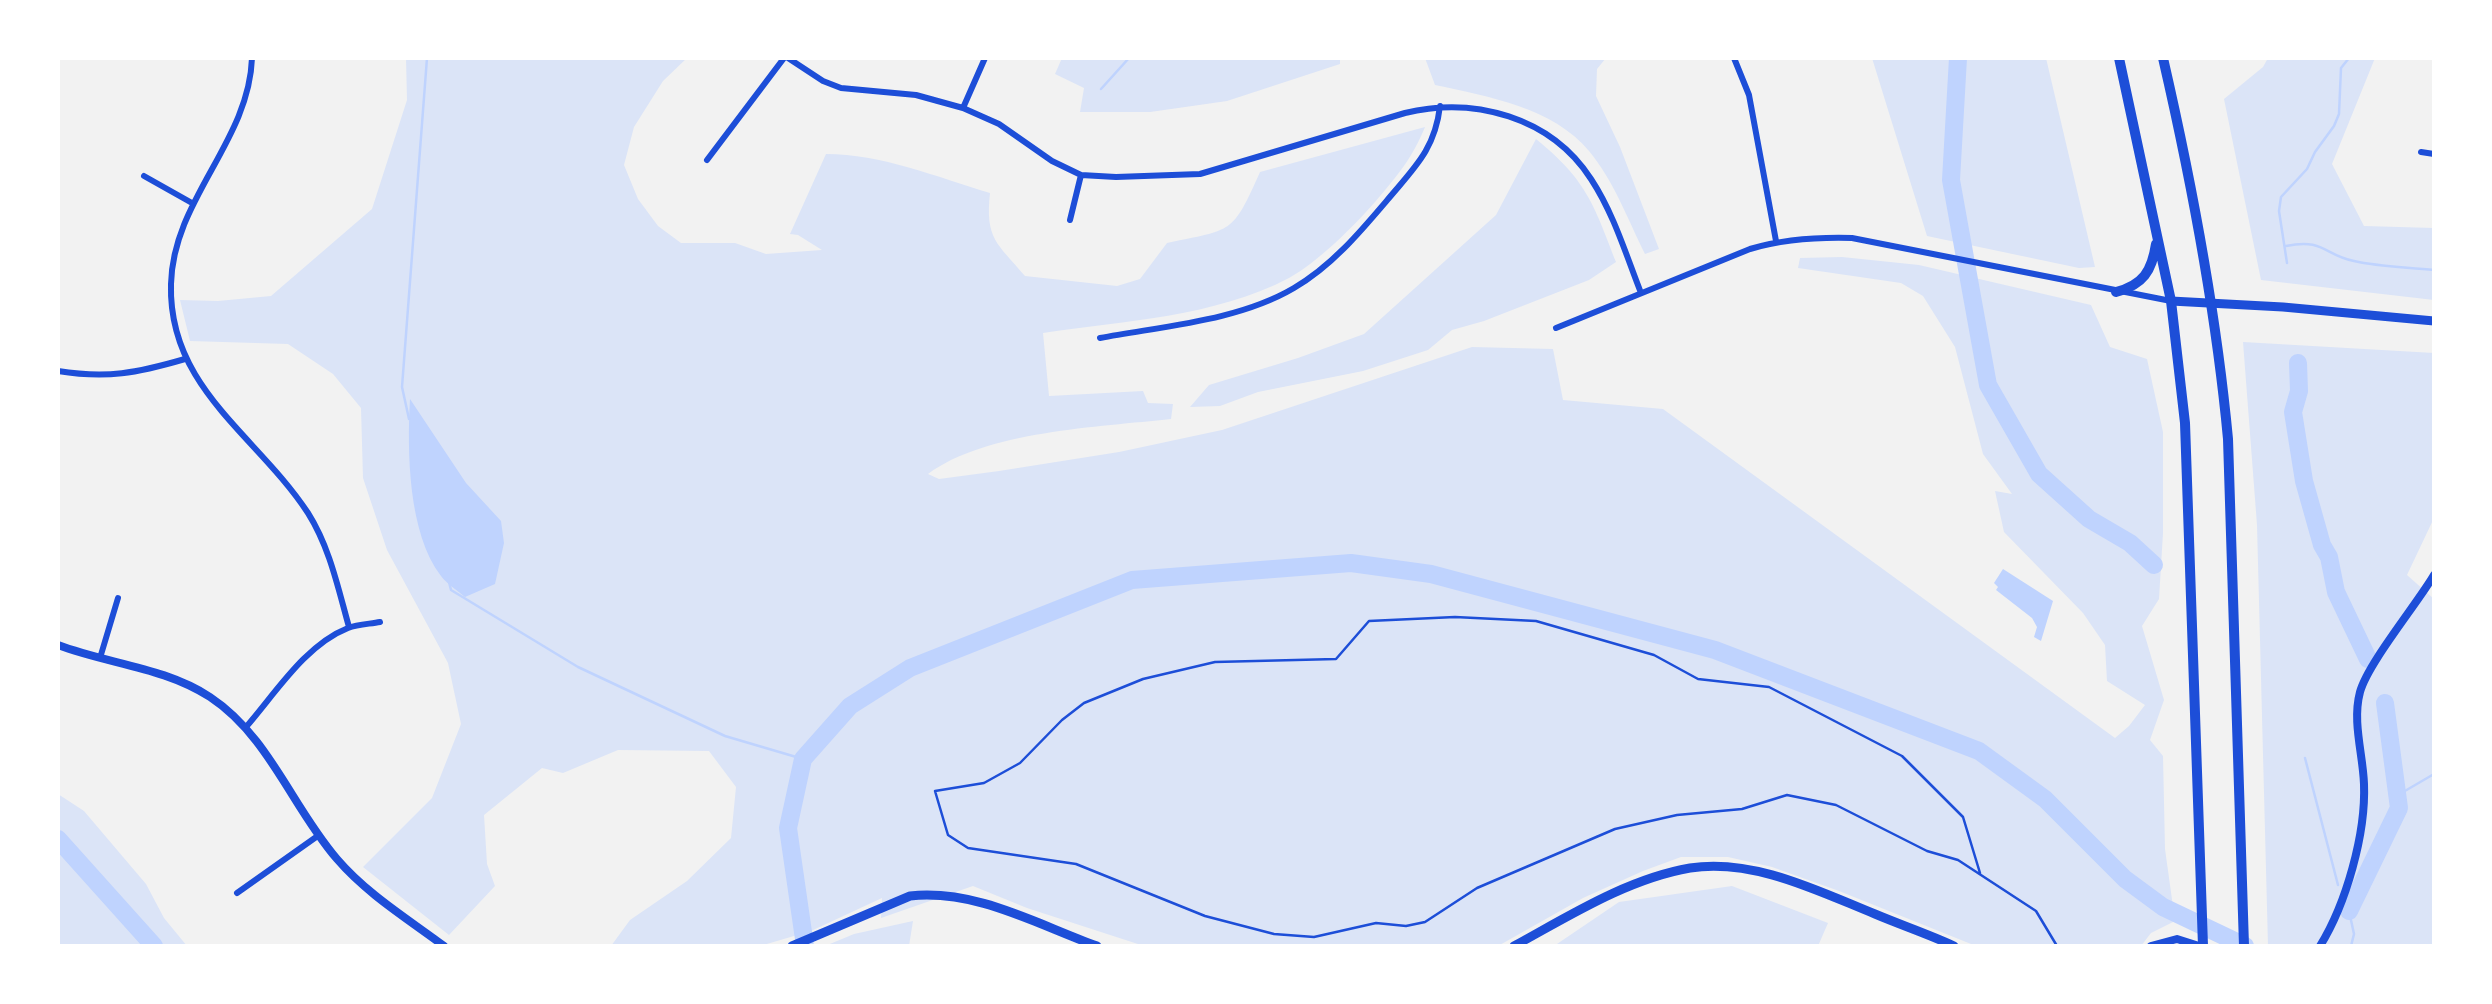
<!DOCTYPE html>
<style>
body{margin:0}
#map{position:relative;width:2492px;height:1004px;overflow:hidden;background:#f2f2f2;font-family:"Noto Sans",sans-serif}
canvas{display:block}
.frame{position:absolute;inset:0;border:60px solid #fff;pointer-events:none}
</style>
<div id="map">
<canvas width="2492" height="1004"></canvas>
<div class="frame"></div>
</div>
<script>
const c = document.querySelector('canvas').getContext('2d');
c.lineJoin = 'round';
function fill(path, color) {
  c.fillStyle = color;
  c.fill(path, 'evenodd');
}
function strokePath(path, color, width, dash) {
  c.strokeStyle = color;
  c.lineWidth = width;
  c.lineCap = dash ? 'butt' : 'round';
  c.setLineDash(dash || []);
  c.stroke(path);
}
fill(new Path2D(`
 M406,58H687L663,81L634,127L624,165L638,199L658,226L681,243H735L766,254L822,250L798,235L790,234L826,154C881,154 937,177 990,193C985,239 997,243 1025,276L1117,286L1140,279L1167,243C1233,229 1232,235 1260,172L1425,127C1412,159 1397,176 1375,202C1353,227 1318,262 1289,278C1215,317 1123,321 1043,333L1049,396L1143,391L1148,403L1173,404L1171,419C1099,427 986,431 928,474L939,479L999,471L1119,452L1222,430L1472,347L1553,349L1563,400L1663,409L2115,738L2129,726L2145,705L2107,681L2105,645L2083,613L2004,532L1995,491L2012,494L1983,454L1955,347L1923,296L1901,283L1798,268L1800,258L1842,257L1919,265L2091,305L2110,347L2147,359L2163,432V533L2159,599L2142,626L2164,700L2150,740L2163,756L2165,849L2175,921L2151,933L2141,946H1976L1839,891L1772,867L1728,857H1681L1643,871L1583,898L1498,946H1144L1027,908L973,886L881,918L882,898L811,931L760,946H611L630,920L687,881L731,838L736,787L709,751L618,750L563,773L542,768L484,815L487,864L495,886L449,935L363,867L432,798L461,724L448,663L387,550L363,478L361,408L333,374L288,344L190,341L180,300L218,301L271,296L372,209L407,100Z
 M1062,58H1340V64L1227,101L1150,112H1080L1084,88L1055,74Z
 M1425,58H1606L1597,69L1596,96L1620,147L1659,249L1645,254C1628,220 1614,181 1589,151C1554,108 1487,96 1435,85Z
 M1872,58H2046L2095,267L2079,268L1927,236Z
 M2268,58H2375L2332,164L2364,226L2434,228V300L2261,280L2224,99L2263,67Z
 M1536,139C1586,180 1593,202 1616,262L1589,280L1484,321L1452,330L1428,350L1363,371L1258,392L1220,406L1190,407L1209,385L1298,358L1364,334L1496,215Z
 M2243,342L2434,353V518L2407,575L2434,599V946H2268L2257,525Z
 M58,794L84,811L146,884L164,918L187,946H58Z
 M1732,886L1828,923L1818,946H1554L1619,902Z
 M913,921L909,946H825L854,934Z`), '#dbe4f7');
fill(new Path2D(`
 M410,399L466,483L501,521L504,543L495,584L465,597C458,591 447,584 441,576C408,533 407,451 410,399Z
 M2003,569L2053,601L2041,641L2034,637L2037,627L2032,618L1996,590L1998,587L1994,583Z`), '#bfd3fe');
strokePath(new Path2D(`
 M1101,89L1129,58
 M2286,246C2324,238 2324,255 2354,261C2380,267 2408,267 2434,270
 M2287,263L2279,211L2281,197L2307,169L2315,152L2334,126L2339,114L2341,68L2349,58
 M409,419L402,387L427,58
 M449,582L451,590L578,667L725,736L803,759
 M2305,758L2338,885
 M2398,795L2434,774
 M2349,911L2354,934L2351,946`), '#bfd3fe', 2.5);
strokePath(new Path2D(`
 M1958,58L1951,180L1988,385L2039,474L2089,519L2130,543L2154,565
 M2298,363L2299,391L2293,412L2304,481L2322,545L2329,557L2336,592L2368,659
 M58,839L154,946
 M2349,911L2399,808L2385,703
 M805,946L788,828L803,759L850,706L910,668L1132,580L1351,563L1431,574L1715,650L1979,751L2045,799L2125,879L2163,907L2245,946`), '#bfd3fe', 18);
strokePath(new Path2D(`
 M1980,873L1963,817L1902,756L1769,687L1698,679L1654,655L1536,621L1455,617L1369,621L1336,659L1215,662L1143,679L1084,703L1062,720L1020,763L984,783L935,791L948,835L968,848L1076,864L1205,916L1274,934L1314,937L1376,923L1406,926L1425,922L1477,888L1615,829L1677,815L1742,809L1787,795L1836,805L1927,851L1958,860L2036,911L2057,946`), '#1d4ed8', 2.5);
strokePath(new Path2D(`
 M252,58C249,142 173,199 171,284C168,388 257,435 308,513C330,548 338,588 349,627
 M788,58L823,81L841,88L916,95L963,108L999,124L1052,161L1081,175L1116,177L1200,174L1405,113C1474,96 1551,117 1591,179C1614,214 1626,255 1641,293
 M1734,58L1749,95L1776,241
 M963,108L985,58
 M2421,152L2434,154
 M707,160L784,58
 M144,176L192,203
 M1070,220L1081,175
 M1556,328L1750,249C1784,239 1816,237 1852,238L2171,301
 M1100,338C1163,326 1238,321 1294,288C1332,266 1361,231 1389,198C1415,167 1435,149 1440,106
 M58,371C107,379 137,373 185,359
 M100,658L118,598
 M246,727C275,694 305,645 348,628C358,624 370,624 380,622
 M237,893L319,835`), '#1d4ed8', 6);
strokePath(new Path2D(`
 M58,645C108,664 164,667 210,697C269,736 292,807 337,859C367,894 408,919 444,946
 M2151,946L2177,939L2199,946
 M2320,946C2346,904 2366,834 2364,784C2363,754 2352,722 2360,692C2368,663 2417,604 2434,575`), '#1d4ed8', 8);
strokePath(new Path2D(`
 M2171,301L2283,307L2434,321
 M792,946L910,896C976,889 1036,924 1097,946
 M1514,946C1569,916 1627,879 1690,868C1753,858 1818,891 1875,914C1901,925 1928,934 1954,946`), '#1d4ed8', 9);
strokePath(new Path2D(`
 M2119,58L2171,301L2185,423L2203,946
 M2163,58C2192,184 2216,310 2228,439L2244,946
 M2116,292C2143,285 2152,271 2156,244`), '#1d4ed8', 10);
</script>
